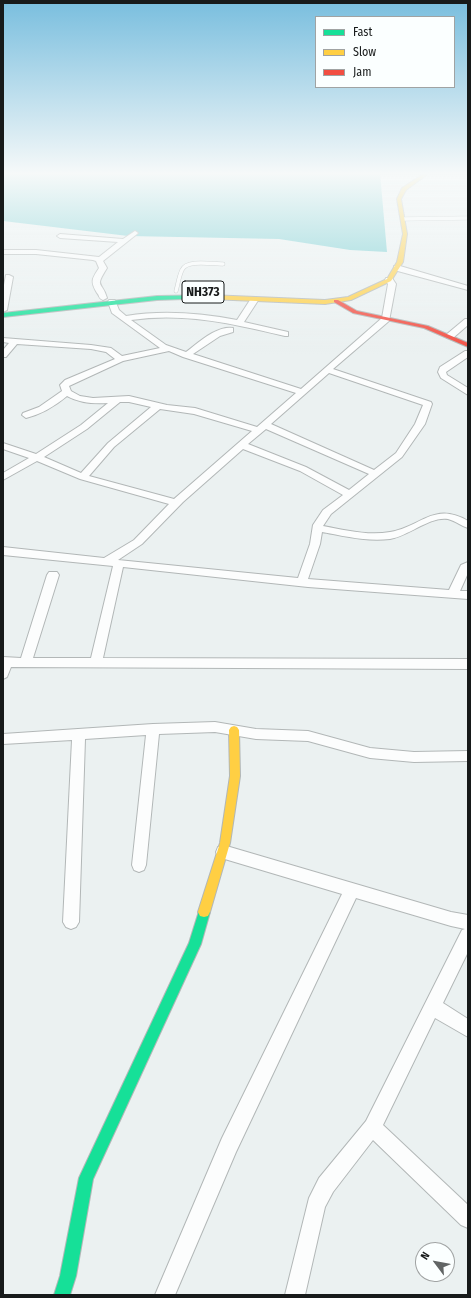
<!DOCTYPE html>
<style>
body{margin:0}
#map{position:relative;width:471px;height:1298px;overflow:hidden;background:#ebf1f1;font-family:"Fira Sans Condensed",sans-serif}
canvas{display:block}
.frame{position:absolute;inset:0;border:4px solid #171a1a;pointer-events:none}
.legend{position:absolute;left:315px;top:16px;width:140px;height:72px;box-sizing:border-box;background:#fbffff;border:1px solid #a0a3a3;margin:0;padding:5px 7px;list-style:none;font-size:12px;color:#171a1a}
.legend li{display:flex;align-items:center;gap:8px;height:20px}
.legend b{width:20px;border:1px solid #a0a3a3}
.north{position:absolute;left:415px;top:1242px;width:40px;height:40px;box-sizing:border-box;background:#fbffff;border:1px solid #a0a3a3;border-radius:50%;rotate:302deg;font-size:11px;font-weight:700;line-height:16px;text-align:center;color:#171a1a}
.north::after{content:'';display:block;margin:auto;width:14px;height:18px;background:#616565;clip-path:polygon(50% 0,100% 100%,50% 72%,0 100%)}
</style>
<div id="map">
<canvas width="471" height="1298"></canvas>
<div class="frame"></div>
<ul class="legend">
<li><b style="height:5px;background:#16e098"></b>Fast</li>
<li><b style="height:5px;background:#ffcf43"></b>Slow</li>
<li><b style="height:5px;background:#f24e42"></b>Jam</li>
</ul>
<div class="north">N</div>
</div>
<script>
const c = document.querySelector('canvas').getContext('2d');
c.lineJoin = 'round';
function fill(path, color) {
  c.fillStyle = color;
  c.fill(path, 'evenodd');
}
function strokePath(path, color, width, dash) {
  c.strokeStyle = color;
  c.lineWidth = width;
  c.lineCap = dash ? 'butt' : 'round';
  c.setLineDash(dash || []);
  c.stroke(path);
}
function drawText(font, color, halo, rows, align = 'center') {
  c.font = font + ' "Fira Sans Condensed",sans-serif';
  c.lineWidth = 3.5;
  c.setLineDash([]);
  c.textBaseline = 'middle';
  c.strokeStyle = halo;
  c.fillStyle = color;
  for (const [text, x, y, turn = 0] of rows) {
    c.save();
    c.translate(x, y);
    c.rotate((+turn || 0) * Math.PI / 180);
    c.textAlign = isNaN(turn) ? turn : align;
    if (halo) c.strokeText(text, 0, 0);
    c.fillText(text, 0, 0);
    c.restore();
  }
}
fill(new Path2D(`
 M3,173H380L387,252L350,250L279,239L128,236L3,221Z`), '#73ccd0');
const lane = new Path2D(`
 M403,219L468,218
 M176,291C178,284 179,276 182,270C186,259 213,264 223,264`);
const street = new Path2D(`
 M135,231L138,233L137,234L103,261L107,268C94,289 102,280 107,298L103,300C98,298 100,296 97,293C90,281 92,279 99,268L96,261L93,260L36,254H3V250H36L99,257L118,242L60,238L57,236L60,234L123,239Z
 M394,266H400L468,286V290L394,270Z
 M6,275H9L13,277L7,310L3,312V290Z
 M386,278H392L396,284L389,321L333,369L431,402L432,404L425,424L402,457L331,514L323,526C345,530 368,536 390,532C421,527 434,501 468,521V528C461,526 456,521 448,519C430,516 409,536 390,539C367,542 344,536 322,532L320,544L308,579L449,590L461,565L468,562V573L460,591H468V599L308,587L123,567L103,658L468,659V669L11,667L7,677L3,679V657L21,658L47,575L49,572H57L59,575L33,658H91L113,566L3,555V547L104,558L134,540L169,504L80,479L37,461L3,480V473L29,458L3,449V443L36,454L81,425L108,403C94,404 80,403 67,396C55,406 42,414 26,418L22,415L23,413L39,407L62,391L60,385L65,380L115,359L106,352L91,349L17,344L6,357H3V350L9,343L3,342V338L91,345L111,348L122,356L160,348L112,313L108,302L109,300H115L119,310L126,316C163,310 200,313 237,320L252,297H255L259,299L244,322L288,332V336H285C235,324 184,312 131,320L166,345L186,352C198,343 217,325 233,328V332L220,336L193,354L301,389L382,318L388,284L385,280ZM169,351L183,357L296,393L257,427L195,408L167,405L129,396L93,398L80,396L71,391L69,386L123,361ZM329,373L423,405L415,424L396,453L374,470L271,424ZM120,402H129L151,407L108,443L81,473L44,457L87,429ZM160,409L194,414L252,431L174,499L89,476L114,447ZM266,429L369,474L349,490L306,467L248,444ZM243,449L300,471L343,495L323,510L313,525L310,544L298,578L118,560L142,544L183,502Z
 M465,319H468V325L453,338H447V334Z
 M465,351H468V357L446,372L447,375L468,388V395L441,378L438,372L440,367Z
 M215,722L256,729L308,731L370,748L414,752L468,751V761L414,762L370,758L308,741L256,739L215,732L159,734L146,865L144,870L139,872L134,870L132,865L146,735L85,739L79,922L76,927L71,929L66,927L63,922L72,740L3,744V734L153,724Z
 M223,845L451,912L468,915V952L443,1003L468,1019V1037L435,1018L383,1125L468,1205V1228L461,1225L373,1140L333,1192L325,1207L305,1295H285L309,1198L319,1178L366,1121L462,930L465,929L451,926L356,898L236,1152L175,1295H155L222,1138L342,894L218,857L216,852L218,847Z`);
const fast = new Path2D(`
 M210,295L212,296V298L157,300L3,317V313L157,296Z
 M204,907L208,908L210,912L201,944L93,1179L76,1276L70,1295H54L60,1276L79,1178L189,943L200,908Z`);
const slow = new Path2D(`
 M425,173H429L406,190L401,199L407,234L403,262L391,281L351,300L325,304L210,299L207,297L210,295L325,300L348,297L387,279L397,262L403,234L397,199L402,188Z
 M234,726L237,727L239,730L240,776L230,843L210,912L208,916L204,917L200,916L198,912L220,843L230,776L229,730L231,727Z`);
const jam = new Path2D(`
 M334,300H338L357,311L428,326L468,343V347L424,328L353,313L334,302Z`);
strokePath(lane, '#b2b7b7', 4.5);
strokePath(street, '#b2b7b7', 2);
strokePath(fast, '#b2b7b7', 2);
strokePath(slow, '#b2b7b7', 2);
strokePath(jam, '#b2b7b7', 2);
strokePath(lane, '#fcfdfd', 3.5);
fill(street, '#fcfdfd');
fill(fast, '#16e098');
fill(slow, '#ffcf43');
fill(jam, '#f24e42');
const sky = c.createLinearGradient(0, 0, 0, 354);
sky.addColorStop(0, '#79bede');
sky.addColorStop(0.49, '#f6f9f9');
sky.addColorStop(1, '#f6f9f900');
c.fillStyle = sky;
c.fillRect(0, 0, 471, 354);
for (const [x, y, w] of [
 [203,292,42]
]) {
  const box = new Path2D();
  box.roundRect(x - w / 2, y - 11, w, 22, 3);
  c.fillStyle = '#fbffff';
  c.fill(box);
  strokePath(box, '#171a1a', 1);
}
drawText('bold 13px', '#171a1a', null, [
 ["NH373",203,292]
]);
</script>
